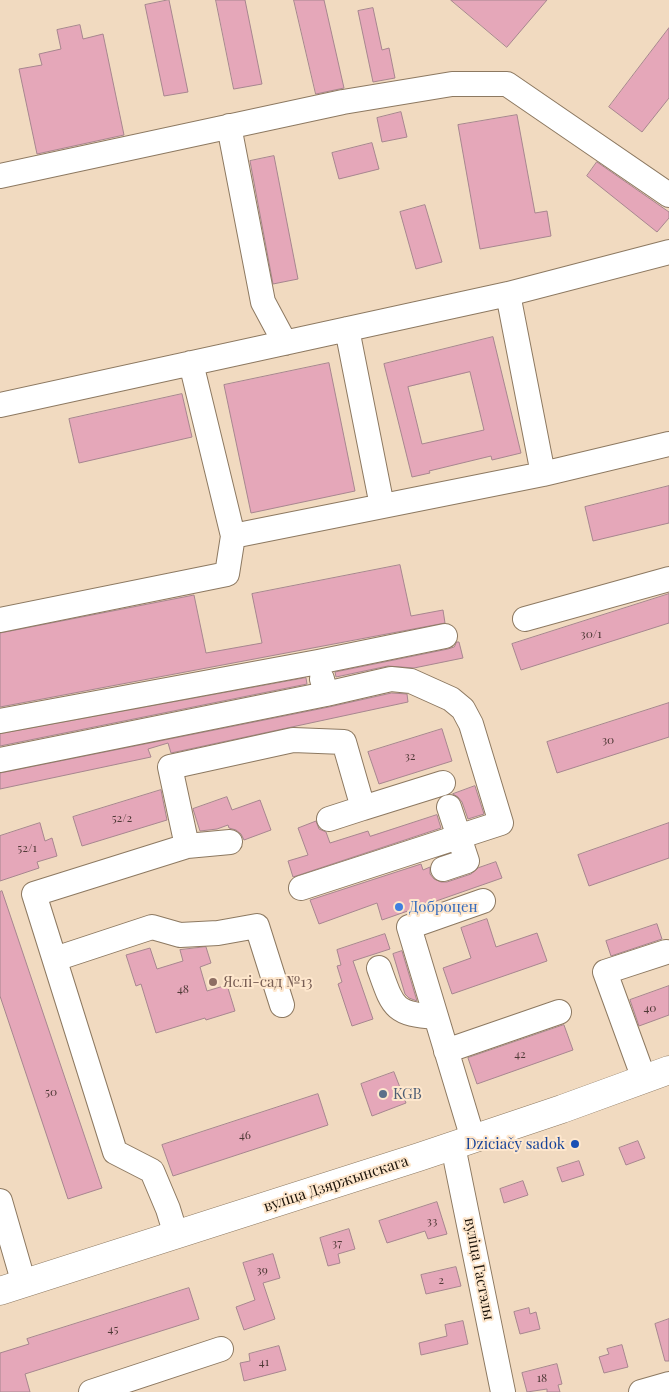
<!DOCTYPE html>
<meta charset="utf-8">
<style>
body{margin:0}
canvas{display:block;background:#f1dac0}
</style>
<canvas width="669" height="1392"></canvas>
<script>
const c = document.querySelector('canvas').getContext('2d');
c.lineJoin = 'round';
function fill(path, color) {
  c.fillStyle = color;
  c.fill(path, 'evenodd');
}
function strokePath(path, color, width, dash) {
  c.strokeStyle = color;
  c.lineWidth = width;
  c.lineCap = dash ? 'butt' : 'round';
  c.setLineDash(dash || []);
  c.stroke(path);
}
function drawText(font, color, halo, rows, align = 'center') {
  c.font = font + ' "Playfair Display",serif';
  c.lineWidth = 4;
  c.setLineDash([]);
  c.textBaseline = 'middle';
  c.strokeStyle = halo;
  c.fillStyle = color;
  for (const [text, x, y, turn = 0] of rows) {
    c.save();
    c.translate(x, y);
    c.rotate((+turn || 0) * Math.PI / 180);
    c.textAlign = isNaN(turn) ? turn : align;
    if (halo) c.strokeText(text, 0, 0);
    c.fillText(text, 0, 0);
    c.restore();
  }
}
const building = new Path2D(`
 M169,0L188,92L164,96L145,5Z
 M216,0H245L262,84L234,89Z
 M294,0H324L344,88L316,94Z
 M451,0H547L507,47Z
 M373,8L382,50L389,48L395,78L373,82L358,11Z
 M80,25L83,39L103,34L124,135L37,154L19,69L42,65L39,54L61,49L57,30Z
 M669,28V98L642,132L609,107Z
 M401,112L407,137L382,142L377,118Z
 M517,115L535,213L547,211L551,236L480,249L458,125Z
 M372,143L379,169L339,179L332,153Z
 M274,156L298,279L273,284L250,161Z
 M597,162L669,212V218L657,232L587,176Z
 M425,205L442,262L416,269L400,212Z
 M493,337L521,453L492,460L491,456L429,471L430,473L412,477L384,364ZM470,372L484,430L422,444L408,387Z
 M329,363L355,491L251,513L224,385Z
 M182,394L192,437L79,463L69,419Z
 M669,486V523L593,541L585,507Z
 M400,565L411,616L443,610L445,623L0,707V633L194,595L206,653L262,643L252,594Z
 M669,594V623L521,670L512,644Z
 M457,642H459L463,658L414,668L388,666L336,677L335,672L448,649L454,647Z
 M306,678L307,684L0,746V734Z
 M392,693L407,694L408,702L171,753L168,743L148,749L151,757L0,789V773L329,707Z
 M669,703V737L557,773L547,742Z
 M442,729L452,761L379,784L368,752Z
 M475,786L484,814L468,819L462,802L458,797L453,794Z
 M161,790L167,820L82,846L73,817Z
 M227,797L232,810L260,800L271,830L244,840L241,834L236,830L229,828L228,825L217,829L200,831L193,809Z
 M437,815L441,828L293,877L288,861L308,855L298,828L316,821L319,829L326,832L330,843L368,831L370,836Z
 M40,823L45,841L52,838L57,856L37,862L39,868L0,881V836Z
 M669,823V858L589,886L578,855Z
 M496,862L502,878L382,920L377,903L319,924L310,900L421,864L423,870L430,867V874L434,879L441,882H447L471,874L478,868Z
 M2,891L102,1188L68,1199L0,996V892Z
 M487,919L496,947L537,933L547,961L452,994L443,968L471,958L461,928Z
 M657,924L662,939L611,956L606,941Z
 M385,934L390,949L353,961L373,1019L352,1026L338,984L342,982L337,966L341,965L337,950Z
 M206,947L211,963L200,967L207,991L227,985L235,1011L206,1020L205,1018L156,1033L141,984L136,986L126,955L150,948L157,969L183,961L180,950Z
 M402,951L417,1001L409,998L405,994L393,954Z
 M669,986V1015L639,1026L630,1000Z
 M564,1025L573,1050L477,1084L468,1058Z
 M394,1072L406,1103L372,1116L361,1084Z
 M318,1094L328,1125L173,1176L162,1145Z
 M638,1141L645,1158L626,1165L619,1148Z
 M579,1161L584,1175L562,1182L557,1168Z
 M523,1181L528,1195L504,1203L500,1189Z
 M437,1202L447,1234L428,1239L425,1231L387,1243L379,1221Z
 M349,1229L355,1249L338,1254L340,1263L328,1266L320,1238Z
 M273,1254L280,1278L263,1283L275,1319L244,1330L236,1307L255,1300L243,1263Z
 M456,1267L461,1286L426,1294L421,1275Z
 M189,1288L199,1319L25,1374L30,1392H0V1353L29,1344L27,1339Z
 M529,1308L530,1314L536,1312L540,1329L520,1334L514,1312Z
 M669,1319V1361H665L655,1324Z
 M463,1321L468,1344L421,1355L419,1343L447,1336L445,1325Z
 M622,1345L628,1367L604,1373L599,1357L609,1354L607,1349Z
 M279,1346L286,1370L244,1381L240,1363L250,1361L249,1354Z
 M557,1364L562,1384L558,1385L560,1392H547V1389L527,1392L522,1373Z`);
fill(building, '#e5a7b9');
strokePath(building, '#a7868f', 1);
const minor = new Path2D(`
 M229,126L263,302L285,343
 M0,176L343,102L452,84H507L669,195
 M508,294L543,474L669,444
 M347,329L382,506
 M191,363L233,536L543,474
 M0,405L508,294L669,252
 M525,619L669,579
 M0,620L227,574L233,536
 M0,721L318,662L445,636
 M0,760L326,694L322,679
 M329,819L363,808
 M187,846L170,767L293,740L344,742L363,808L443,783
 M443,869L467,861L449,807
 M301,888L501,823L471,724L463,709L451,699L411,681L391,679L326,694
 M55,959L152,927L180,935L218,933L257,926L282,1005
 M379,968C393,1007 393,1014 436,1017
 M446,1051L559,1012
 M644,1079L605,972L666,952
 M473,1139L409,927L483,901
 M453,1146L503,1392
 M0,1201L24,1284
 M176,1235L168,1209L152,1171L115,1152L34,894L187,846L230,842
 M91,1392L221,1349
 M641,1392L669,1384`);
const major = new Path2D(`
 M0,1291L419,1157L562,1109L669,1070`);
strokePath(minor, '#8d7961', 26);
strokePath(major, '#8d7961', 29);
strokePath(minor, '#fff', 24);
strokePath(major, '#fff', 28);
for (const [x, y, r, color] of [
 [399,907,5,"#3f7fe0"],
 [213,982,5,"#8d6e63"],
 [383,1094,5,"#5c6f8a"],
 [575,1144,5,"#1a4fb4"]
]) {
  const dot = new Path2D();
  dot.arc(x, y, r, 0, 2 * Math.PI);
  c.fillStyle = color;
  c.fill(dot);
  strokePath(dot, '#fee7cd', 2);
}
drawText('12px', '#4e3936', null, [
 ["30/1",591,634],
 ["30",608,740],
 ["32",410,756],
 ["52/2",122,818],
 ["52/1",27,848],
 ["48",183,989],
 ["40",650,1008],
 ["42",520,1054],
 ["50",51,1092],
 ["46",245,1135],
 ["33",432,1221],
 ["37",337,1243],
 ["39",262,1270],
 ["2",441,1280],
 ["45",113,1329],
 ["41",264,1362],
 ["18",542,1378]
]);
drawText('15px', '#366cbe', '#fee7cd', [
 ["Доброцен",409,907]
], 'left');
drawText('15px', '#785e54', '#fee7cd', [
 ["Яслі-сад №13",223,982]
], 'left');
drawText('15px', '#4e5e75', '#fee7cd', [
 ["KGB",393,1094]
], 'left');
drawText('15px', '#164399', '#fee7cd', [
 ["Dziciačy sadok",565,1144]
], 'right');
drawText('15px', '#1c140b', '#fee7cd', [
 ["вуліца Дзяржынскага",336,1184,-18],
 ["вуліца Гастэлы",479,1269,79]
]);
</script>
